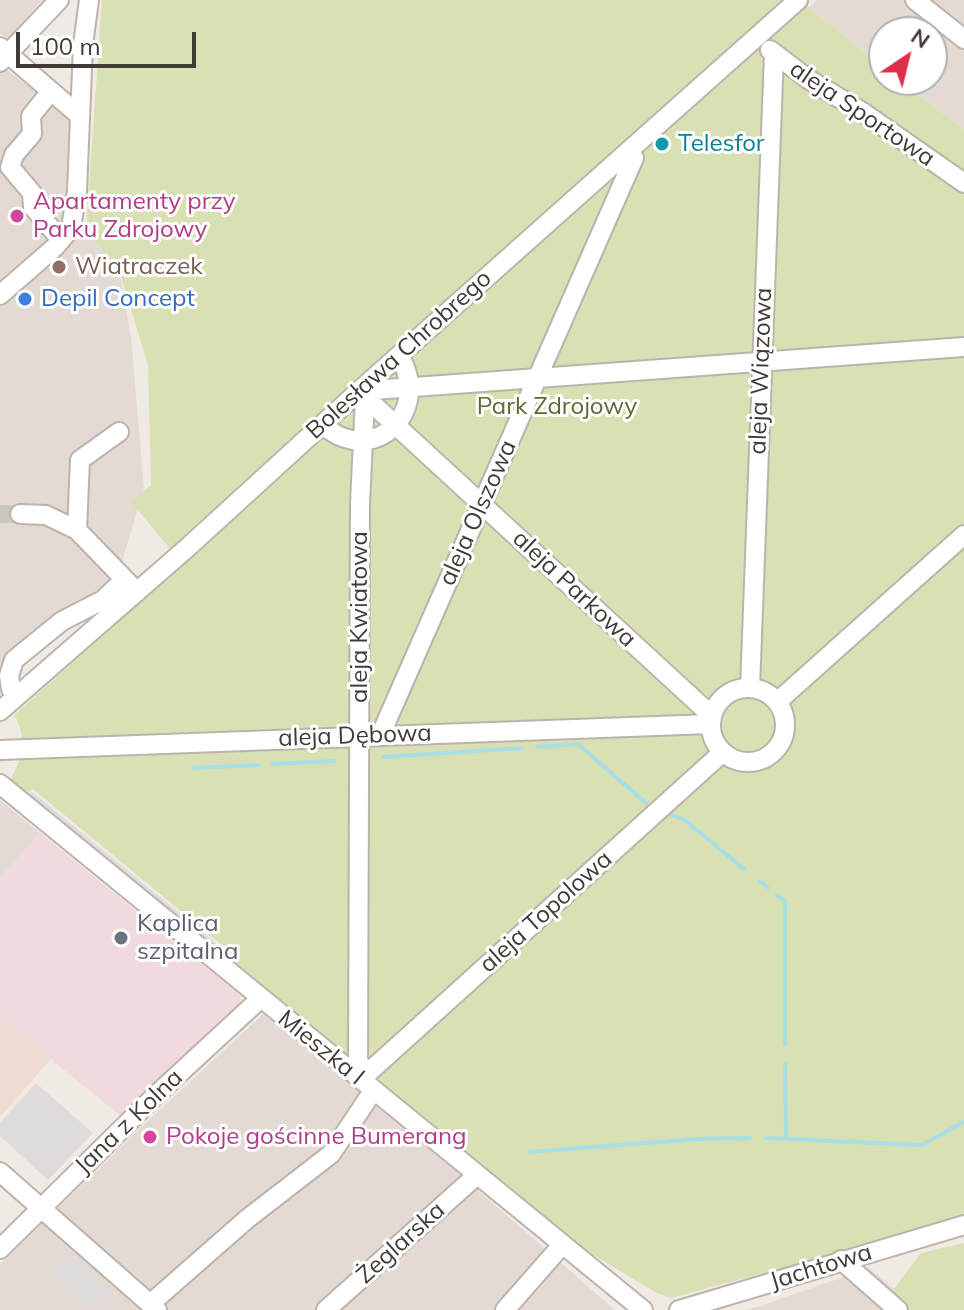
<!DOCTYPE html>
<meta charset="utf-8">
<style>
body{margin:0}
#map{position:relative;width:964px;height:1310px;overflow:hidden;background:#f0eae5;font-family:Mulish,sans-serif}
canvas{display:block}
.north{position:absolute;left:868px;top:16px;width:80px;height:80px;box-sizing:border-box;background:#fff;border:2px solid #b3b0af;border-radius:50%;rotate:35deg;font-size:22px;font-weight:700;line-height:32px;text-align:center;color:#423a36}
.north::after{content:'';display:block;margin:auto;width:28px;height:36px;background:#df2e47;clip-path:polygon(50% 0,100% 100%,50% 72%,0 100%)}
.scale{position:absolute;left:16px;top:32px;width:180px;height:36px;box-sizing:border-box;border:4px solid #423a36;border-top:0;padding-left:10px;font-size:24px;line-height:28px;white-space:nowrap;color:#423a36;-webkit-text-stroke:6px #fff;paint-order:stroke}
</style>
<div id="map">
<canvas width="964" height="1310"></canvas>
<div class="north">N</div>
<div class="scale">100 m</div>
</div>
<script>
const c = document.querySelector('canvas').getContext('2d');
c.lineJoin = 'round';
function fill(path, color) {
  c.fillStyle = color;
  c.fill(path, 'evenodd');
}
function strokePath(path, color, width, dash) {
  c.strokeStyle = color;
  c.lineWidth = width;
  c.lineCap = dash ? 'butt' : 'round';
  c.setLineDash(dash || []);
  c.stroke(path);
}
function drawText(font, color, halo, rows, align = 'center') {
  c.font = font + ' Mulish,sans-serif';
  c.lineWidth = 6;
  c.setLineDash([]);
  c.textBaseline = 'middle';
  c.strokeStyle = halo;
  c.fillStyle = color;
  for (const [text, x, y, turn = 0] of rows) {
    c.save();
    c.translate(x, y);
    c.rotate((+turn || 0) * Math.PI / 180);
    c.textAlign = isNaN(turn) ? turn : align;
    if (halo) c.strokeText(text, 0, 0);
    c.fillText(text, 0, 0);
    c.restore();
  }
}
fill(new Path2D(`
 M0,0H42L8,39L0,33Z
 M817,0H964V130L900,80H932V32H884V67L809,8Z
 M0,65L71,117L64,222L86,231L119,270L131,337L144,488L116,582L0,677Z
 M0,800L40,833L0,878Z
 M263,1014L458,1173L615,1310H0V1264L137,1131Z
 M869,1268L920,1310H744L757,1307Z`), '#e4dad4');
fill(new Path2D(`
 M0,1018L51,1059L0,1117Z`), '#f0dbd3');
fill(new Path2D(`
 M40,833L240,995L241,1007L122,1117L0,1018V878Z`), '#f0dadd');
fill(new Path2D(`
 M102,0H805L809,8L884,67V80H900L964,130V1219L671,1298L655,1292L567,1239L223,956L222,945L33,789L25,793L10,780C23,757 28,739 14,715L183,564L131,502L151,485L148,365L119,270L86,231Z
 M964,1243V1310H878L921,1253Z`), '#d9e0b3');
fill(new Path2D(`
 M32,792L218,945V956L23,796Z
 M36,1083L93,1133L48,1180L0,1136V1123Z
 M66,1252L113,1294L94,1310L49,1272Z`), '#dfdbda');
strokePath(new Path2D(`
 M537,747L578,744L647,804
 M384,757L522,748
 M273,764L334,761
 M193,768L259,765
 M667,813L685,820L744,869
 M760,881L767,887
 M777,895L785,901V1045
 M785,1064L786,1138
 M766,1138L922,1145L964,1122
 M529,1152L697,1139L750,1138`), '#a8dfe6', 4);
strokePath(new Path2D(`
 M0,514H20`), '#cdc7c2', 18, [18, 9]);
const minor = new Path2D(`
 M915,0L964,39
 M0,47L80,116
 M770,50L808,79L864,113L964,183
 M0,62L59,0
 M51,91L31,116L32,134L14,155L10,167L32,193L33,207L61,240
 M0,295L55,247L71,228L77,191L83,45L89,0
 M373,390L964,347
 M365,397L360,504L358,1063L369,1072L723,752
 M365,397L712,716
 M329,430C376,463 427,413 403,363
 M119,432L80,460L77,530L137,592
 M20,514L46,515L77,530
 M750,688L774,54
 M711 725a37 37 0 1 1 74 0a37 37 0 1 1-74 0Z
 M16,696L11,689L9,676L14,660L62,621L103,600L124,580
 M777,702L964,535
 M0,711L187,548L359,391L798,0
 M380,736L634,158
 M0,750L711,724
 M0,784L643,1310
 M0,1172L157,1310
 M0,1249L156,1095L261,998
 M841,1260L898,1310
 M150,1304L247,1219L331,1154L373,1091
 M326,1310L477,1175
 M505,1310L562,1245
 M679,1310L964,1225`);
strokePath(minor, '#bdb3ac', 22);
strokePath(minor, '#fff', 18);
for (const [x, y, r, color] of [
 [662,144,8,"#0f9aa8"],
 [17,216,8,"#d1479c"],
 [59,267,8,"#8d6e63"],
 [25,299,8,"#3f7fe0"],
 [121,938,8,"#6b7280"],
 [150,1137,8,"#d1479c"]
]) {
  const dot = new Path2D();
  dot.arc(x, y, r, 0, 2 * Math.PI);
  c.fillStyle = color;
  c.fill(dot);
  strokePath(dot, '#fff', 3);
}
drawText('24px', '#423a36', '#fff', [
 ["aleja Sportowa",862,114,34],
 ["Bolesława Chrobrego",399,355,-42],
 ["aleja Wiązowa",761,371,-88],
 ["aleja Olszowa",478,513,-66],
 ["aleja Parkowa",574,589,43],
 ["aleja Kwiatowa",360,617,-90],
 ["aleja Dębowa",355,736,-2],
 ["aleja Topolowa",546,912,-42],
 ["Mieszka I",321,1048,39],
 ["Jana z Kolna",129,1122,-44],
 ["Żeglarska",401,1243,-42],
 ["Jachtowa",821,1267,-17]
]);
drawText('24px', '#0d838f', '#fff', [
 ["Telesfor",678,144]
], 'left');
drawText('24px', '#b23c85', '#fff', [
 ["Apartamenty przy",33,202],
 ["Parku Zdrojowy",33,230],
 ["Pokoje gościnne Bumerang",166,1137]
], 'left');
drawText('24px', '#785e54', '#fff', [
 ["Wiatraczek",75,267]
], 'left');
drawText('24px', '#366cbe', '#fff', [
 ["Depil Concept",41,299]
], 'left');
drawText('24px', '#596c31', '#fff', [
 ["Park Zdrojowy",557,407]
]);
drawText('24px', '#5b616d', '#fff', [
 ["Kaplica",137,924],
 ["szpitalna",137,952]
], 'left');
</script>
